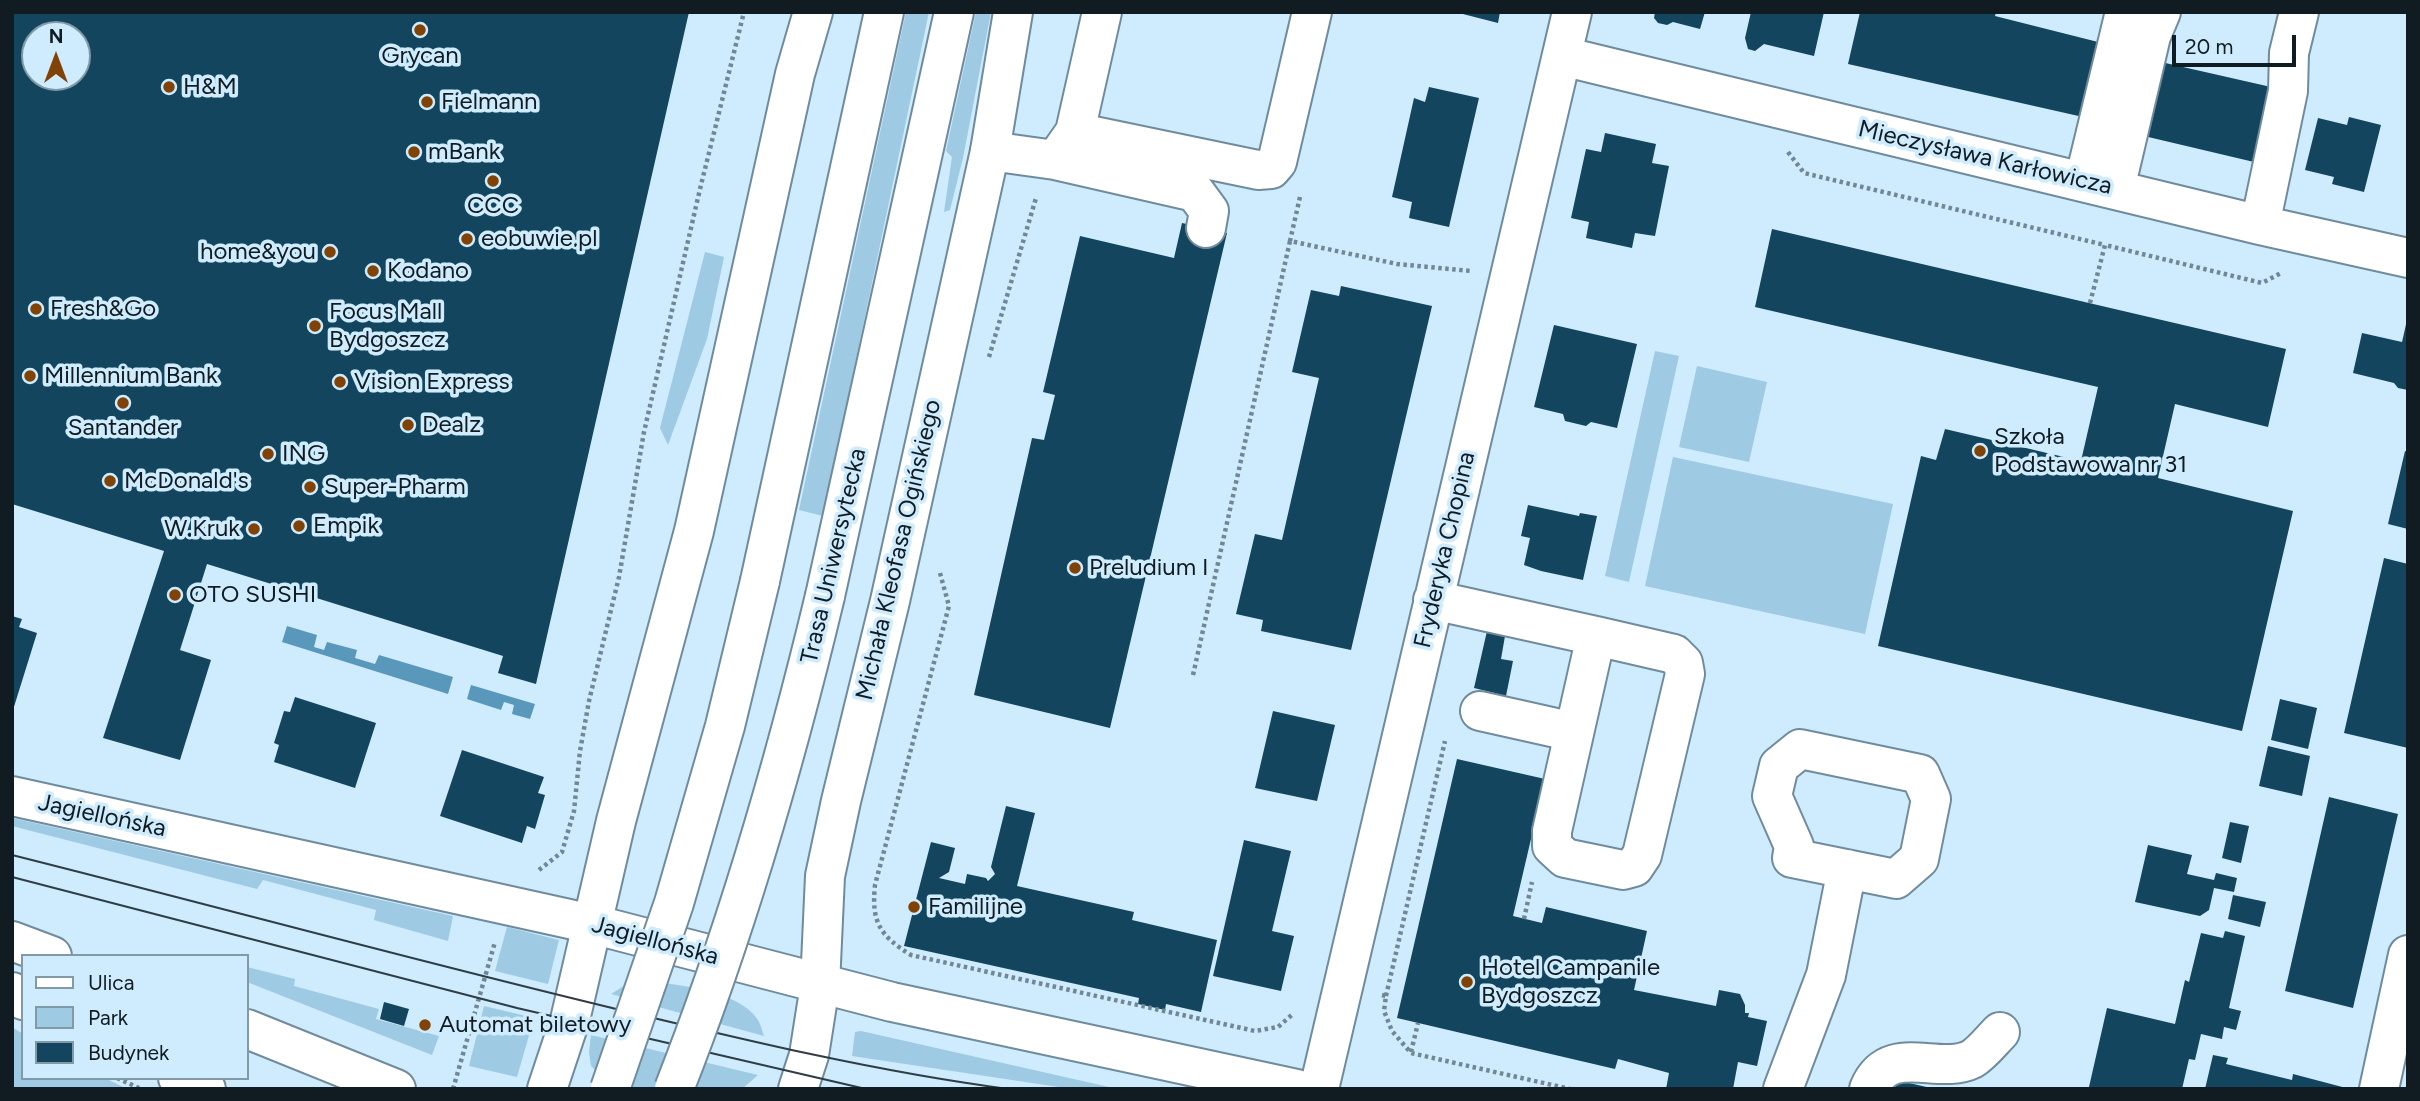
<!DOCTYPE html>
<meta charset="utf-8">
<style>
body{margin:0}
#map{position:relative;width:2420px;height:1101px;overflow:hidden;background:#ceecfe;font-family:Figtree,sans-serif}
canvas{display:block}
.frame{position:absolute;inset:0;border:14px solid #111c22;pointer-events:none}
.legend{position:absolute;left:21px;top:954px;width:228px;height:126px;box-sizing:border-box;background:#ceecfe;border:2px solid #8299a6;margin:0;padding:9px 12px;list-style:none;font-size:21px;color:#111c22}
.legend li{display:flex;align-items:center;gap:14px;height:35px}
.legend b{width:35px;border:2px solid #8299a6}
.north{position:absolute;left:21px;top:21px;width:70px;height:70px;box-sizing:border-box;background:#ceecfe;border:2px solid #8299a6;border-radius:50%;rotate:0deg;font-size:19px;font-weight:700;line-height:28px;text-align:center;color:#111c22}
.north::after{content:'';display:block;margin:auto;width:24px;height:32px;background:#814206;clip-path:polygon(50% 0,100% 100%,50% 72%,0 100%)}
.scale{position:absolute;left:2172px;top:35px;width:124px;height:32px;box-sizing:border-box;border:4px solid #111c22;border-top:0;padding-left:9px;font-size:21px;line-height:24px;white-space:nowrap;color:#111c22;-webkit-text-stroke:5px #ceecfe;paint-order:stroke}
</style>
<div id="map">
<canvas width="2420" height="1101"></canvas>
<div class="frame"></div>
<ul class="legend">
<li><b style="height:9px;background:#fff"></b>Ulica</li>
<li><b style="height:19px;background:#9ecae4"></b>Park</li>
<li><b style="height:19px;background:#13455e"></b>Budynek</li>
</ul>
<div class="north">N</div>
<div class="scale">20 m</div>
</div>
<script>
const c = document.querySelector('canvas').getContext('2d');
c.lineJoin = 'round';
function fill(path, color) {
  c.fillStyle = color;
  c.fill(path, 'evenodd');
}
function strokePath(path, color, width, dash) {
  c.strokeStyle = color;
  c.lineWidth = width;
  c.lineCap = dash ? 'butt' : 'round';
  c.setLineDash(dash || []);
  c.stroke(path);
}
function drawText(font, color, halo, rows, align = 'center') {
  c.font = font + ' Figtree,sans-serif';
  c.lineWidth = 7;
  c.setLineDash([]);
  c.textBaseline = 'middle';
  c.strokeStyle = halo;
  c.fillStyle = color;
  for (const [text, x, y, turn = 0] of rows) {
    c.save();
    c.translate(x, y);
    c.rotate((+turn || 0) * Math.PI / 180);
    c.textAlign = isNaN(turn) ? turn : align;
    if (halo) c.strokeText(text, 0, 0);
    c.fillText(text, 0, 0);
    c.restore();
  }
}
fill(new Path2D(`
 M906,12H929L823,516L799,510Z
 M976,12H991L963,158L950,210L944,212L952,157L946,151Z
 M705,252L724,257L707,339L668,445L660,428Z
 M1655,351L1679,356L1629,582L1605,576Z
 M1697,366L1767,382L1749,462L1679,447Z
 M1673,457L1893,504L1865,634L1645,586Z
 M12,818L453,916L448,941L374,920L376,910L263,880L257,889L12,826Z
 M507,927L559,940L548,984L495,971Z
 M247,967L295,979L294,986L379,1009L376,1019L439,1036L432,1055L247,982Z
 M633,980C667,983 739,989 758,1020C761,1025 762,1031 764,1036L611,994Z
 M484,1006L526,1016L527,1024L532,1025L517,1077L469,1066Z
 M12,1027L23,1034V1078H105L127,1089H12Z
 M861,1031L1118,1089H1072L852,1056L855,1032Z
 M591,1035L758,1075L742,1089H615L591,1066L589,1052Z`), '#9ecae4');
fill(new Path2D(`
 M287,626L317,635L314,647L324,650L327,642L357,650L355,658L375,664L379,655L453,677L448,694L282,642Z
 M471,685L535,704L530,719L512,714L514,705L504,702L501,710L467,699Z`), '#5997bb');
fill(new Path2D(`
 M12,12H689L536,684L498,673L503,656L207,564L180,650L211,660L180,760L103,738L164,551L12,504ZM35,35H77V77H35Z
 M1455,12H1500L1498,23Z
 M1655,12H1705L1700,29L1673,22L1667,25L1658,23L1654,18Z
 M1751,12H1824L1814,56L1764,44L1755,51L1748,49L1745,38Z
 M1860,12H1996L1995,16L2102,43L2083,117L1848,64Z
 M2161,62L2271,87L2254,162L2144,136Z
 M1429,87L1479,98L1449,227L1409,218L1412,202L1392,197L1414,98L1425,102Z
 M2349,117L2381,125L2364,192L2332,184L2334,177L2305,170L2318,118L2347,125Z
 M1605,133L1656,144L1652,163L1669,166L1655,236L1635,233L1632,248L1586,238L1589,222L1571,218L1586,149L1601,152Z
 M1182,223L1227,233L1110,728L974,695L1032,438L1044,440L1055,395L1043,392L1080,236L1174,258Z
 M1772,229L2286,349L2268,427L2175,404L2158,478L2293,511L2242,731L1878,646L1921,456L1936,460L1945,429L2081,461L2098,387L1755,307Z
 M1341,286L1432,306L1351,650L1261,631L1263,620L1236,614L1255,534L1282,540L1319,378L1292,372L1311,290L1339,296Z
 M2407,320L2408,390L2398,388L2394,383L2353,373L2362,333L2402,342Z
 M1554,325L1637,344L1617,428L1591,422L1586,426L1565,421L1563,414L1534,407Z
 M2405,451L2408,452V529L2388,524Z
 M1528,505L1579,516L1580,513L1597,516L1583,580L1541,571L1524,565L1530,538L1521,536Z
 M2384,558L2408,564V748L2344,733Z
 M12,616L22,619L19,627L37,633L13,710Z
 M1487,631L1505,636L1501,659L1513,661L1506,696L1474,688Z
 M295,697L376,723L355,788L274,762L279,745L274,743L284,711L290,712Z
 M2280,699L2317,708L2308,749L2271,740Z
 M1273,711L1335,725L1317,801L1255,788Z
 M2268,746L2310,756L2302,796L2259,786Z
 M462,750L544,777L538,793L545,795L535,829L527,826L522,843L440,816Z
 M1457,759L1545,779L1513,916L1542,923L1546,907L1647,931L1634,990L1716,1006L1719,990L1740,994L1745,1005V1013H1749L1748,1017L1767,1021L1757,1066L1738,1062L1733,1089H1666L1669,1073L1618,1059L1615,1069L1397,1018Z
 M2329,797L2398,814L2353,1008L2285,991Z
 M1006,806L1035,813L1017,886L1134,912L1132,920L1217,940L1201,1012L1166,1004L1165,1010L1138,1004L1139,998L904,946L931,842L955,848L949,872L939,878L965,884L967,874L986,878L988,881L995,874L991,867Z
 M2230,822L2249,826L2241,863L2222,858Z
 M1244,840L1291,851L1272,931L1294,936L1281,991L1213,976Z
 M2148,845L2192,855L2187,874L2214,880L2216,873L2237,878L2234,892L2214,888L2209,910L2200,916L2135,902Z
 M2233,895L2266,902L2260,927L2228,919Z
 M2225,931L2245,936L2229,1008L2241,1011L2236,1030L2224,1027L2222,1039L2201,1034L2195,1060L2189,1059L2182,1089L2089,1087L2107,1008L2175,1024L2185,980L2189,982L2201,933L2223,938Z
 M384,1002L409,1009L404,1026L380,1019Z
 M2213,1055L2228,1058L2226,1064L2292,1080L2293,1074L2350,1089H2205Z
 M1896,1080L1931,1088V1089H1894Z`), '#13455e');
const minor = new Path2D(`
 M1562,56L2260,225L2408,258
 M1075,132L1258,170L1271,169L1277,162L1312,12
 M990,151L1055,160L1195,192L1209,211L1206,228
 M1061,152L1075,132L1102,12
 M2084,182L2125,12
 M2115,189L2151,36L2161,12
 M2260,225L2288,91L2289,53L2299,12
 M1433,600L1596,636L1552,831V846L1565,858L1623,870L1634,867L1642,855L1685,674L1683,663L1674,654L1596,636
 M1480,711L1574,732
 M1800,749L1920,774L1931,799L1919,859L1896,879L1792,858L1794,846L1772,796L1779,766Z
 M12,992L23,1000
 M178,1078L206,1089
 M1319,1089L1572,12
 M1783,1089L1826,975L1847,869
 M1869,1089C1889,1041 1938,1076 1972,1059C1982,1053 1992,1040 2000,1032
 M2379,1089L2408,955`);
const major = new Path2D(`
 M760,581L884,12
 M825,596L954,12
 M12,796L592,924L892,1002L1297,1089
 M12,941L52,956
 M247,1029L396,1089
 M547,1089L570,1020L616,821L694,531L795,74L813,12
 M798,1089L809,1055L820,985L825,876L841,801L890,601L990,151L1013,12`);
strokePath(minor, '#708b9c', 42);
strokePath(major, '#708b9c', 42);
strokePath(new Path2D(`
 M1788,152L1804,173L2105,245
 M1300,197L1290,241L1397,264L1471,271
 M2090,303L2105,245L2262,283L2281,273
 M989,357L1036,198
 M940,573L949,606L875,885C871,922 880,936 911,955L1255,1031L1278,1027L1294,1013
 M1193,675L1290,241
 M539,870L562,852L574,811L580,751L589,701L619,577L644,432L700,189L744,12
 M1524,919L1532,882
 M1382,995L1386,996L1384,1011L1392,1031L1411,1053L1570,1089
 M1386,996L1445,741
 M1411,1052L1418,1023
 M117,1078L139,1088
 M453,1089L495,942`), '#728793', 4.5, [3.5, 3.5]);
strokePath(minor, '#fff', 38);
strokePath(major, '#fff', 38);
strokePath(new Path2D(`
 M12,855C211,905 409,959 608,1007C741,1039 872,1071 1008,1089
 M12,877L517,1008L866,1089`), '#2f3d45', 2);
const majorBridge = new Path2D(`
 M610,1089L674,903L725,726L760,581
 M674,1089C737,929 785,763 825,596`);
strokePath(majorBridge, '#708b9c', 42, []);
strokePath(majorBridge, '#fff', 38);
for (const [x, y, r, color] of [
 [420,30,7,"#814206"],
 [169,87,7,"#814206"],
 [427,102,7,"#814206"],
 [414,152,7,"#814206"],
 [493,181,7,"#814206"],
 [467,239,7,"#814206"],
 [330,252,7,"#814206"],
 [373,271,7,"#814206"],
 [36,309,7,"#814206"],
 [315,326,7,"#814206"],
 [30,376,7,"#814206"],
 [340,382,7,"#814206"],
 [123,403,7,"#814206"],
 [408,425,7,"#814206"],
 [1980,451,7,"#814206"],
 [268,454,7,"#814206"],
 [110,481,7,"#814206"],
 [310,487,7,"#814206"],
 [299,526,7,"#814206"],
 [254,529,7,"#814206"],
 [1075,568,7,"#814206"],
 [175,595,7,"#814206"],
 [914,907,7,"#814206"],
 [1467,982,7,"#814206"],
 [425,1025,7,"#814206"]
]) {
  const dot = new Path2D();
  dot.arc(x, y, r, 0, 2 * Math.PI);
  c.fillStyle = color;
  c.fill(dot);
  strokePath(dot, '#ceecfe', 2.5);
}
drawText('24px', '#111c22', '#ceecfe', [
 ["Grycan",420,56,"center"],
 ["H&M",183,87],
 ["Fielmann",441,102],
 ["mBank",428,152],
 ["CCC",493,206,"center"],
 ["eobuwie.pl",481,239],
 ["home&you",316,252,"right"],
 ["Kodano",387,271],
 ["Fresh&Go",50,309],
 ["Focus Mall",329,312],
 ["Bydgoszcz",329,340],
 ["Millennium Bank",44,376],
 ["Vision Express",354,382],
 ["Dealz",422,425],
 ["Santander",123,428,"center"],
 ["Szkoła",1994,437],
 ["Podstawowa nr 31",1994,465],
 ["ING",282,454],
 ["McDonald's",124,481],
 ["Super-Pharm",324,487],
 ["Empik",313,526],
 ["W.Kruk",240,529,"right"],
 ["Preludium I",1089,568],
 ["OTO SUSHI",189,595],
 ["Familijne",928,907],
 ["Hotel Campanile",1481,968],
 ["Bydgoszcz",1481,996],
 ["Automat biletowy",439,1025]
], 'left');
drawText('24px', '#111c22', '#ceecfe', [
 ["Mieczysława Karłowicza",1985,158,13],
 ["Michała Kleofasa Ogińskiego",899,550,-77],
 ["Fryderyka Chopina",1445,550,-77],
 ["Trasa Uniwersytecka",834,556,-77],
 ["Jagiellońska",102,816,12],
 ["Jagiellońska",655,941,15]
]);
</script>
